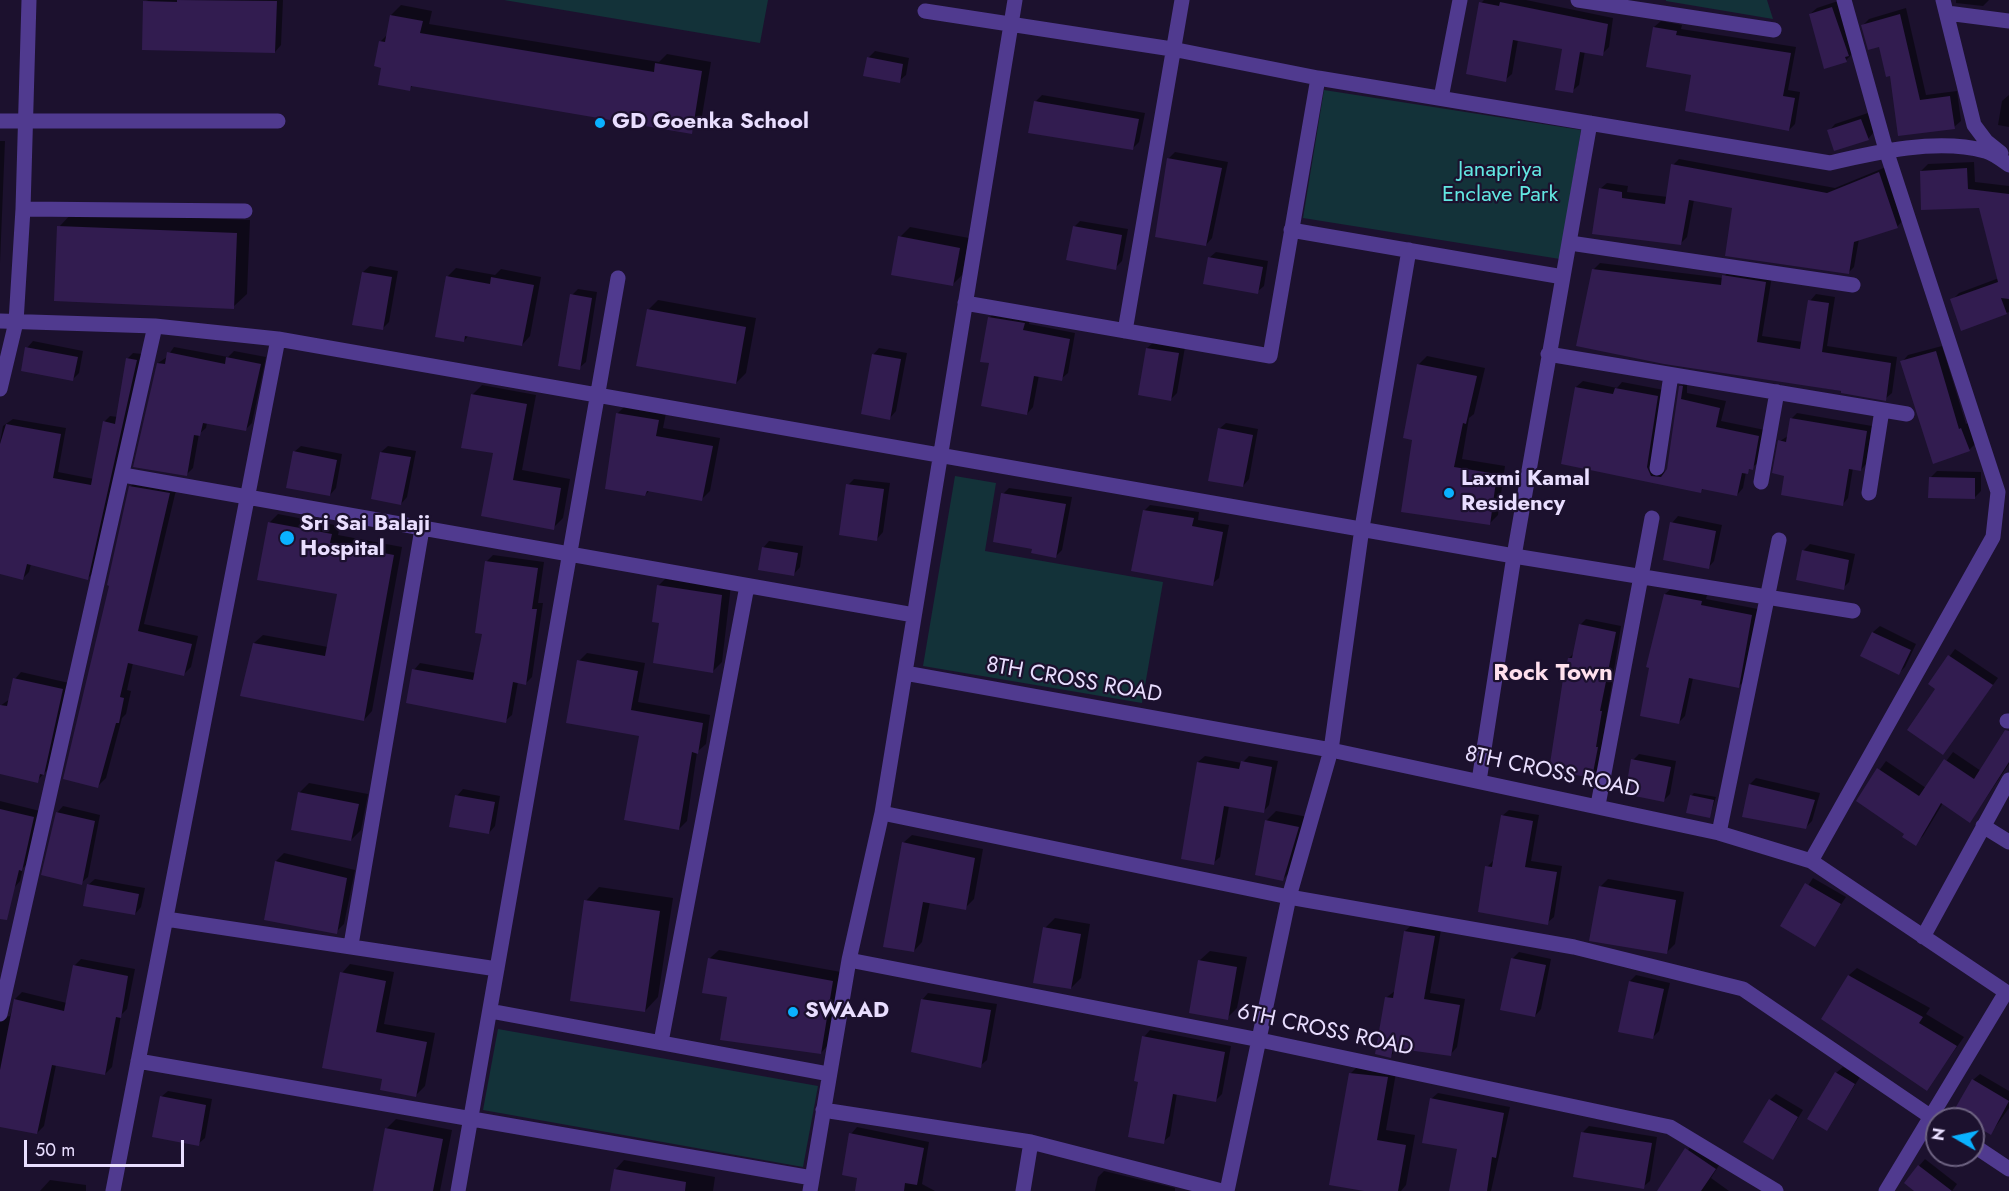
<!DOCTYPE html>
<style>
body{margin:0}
#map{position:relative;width:2009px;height:1191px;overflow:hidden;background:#1c112e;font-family:Jost,sans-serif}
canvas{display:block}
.north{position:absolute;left:1925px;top:1107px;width:60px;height:60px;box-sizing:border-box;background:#1c112e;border:2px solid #6e6382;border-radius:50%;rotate:279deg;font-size:16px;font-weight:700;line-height:24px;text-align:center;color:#e9deff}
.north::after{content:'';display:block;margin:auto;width:21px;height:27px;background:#0ab1ff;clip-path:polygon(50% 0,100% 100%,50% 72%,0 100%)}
.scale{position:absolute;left:24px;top:1140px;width:160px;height:27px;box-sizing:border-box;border:3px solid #e9deff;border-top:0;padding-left:8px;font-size:18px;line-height:21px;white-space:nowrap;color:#e9deff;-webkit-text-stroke:4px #1c112e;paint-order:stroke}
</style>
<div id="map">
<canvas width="2009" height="1191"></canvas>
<div class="north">N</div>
<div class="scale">50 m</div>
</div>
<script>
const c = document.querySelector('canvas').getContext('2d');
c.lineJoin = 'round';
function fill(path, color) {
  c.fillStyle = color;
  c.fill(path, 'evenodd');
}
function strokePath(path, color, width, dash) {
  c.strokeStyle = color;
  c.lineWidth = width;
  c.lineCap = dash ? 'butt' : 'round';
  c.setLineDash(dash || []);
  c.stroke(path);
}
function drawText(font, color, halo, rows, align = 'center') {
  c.font = font + ' Jost,sans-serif';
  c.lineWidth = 4.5;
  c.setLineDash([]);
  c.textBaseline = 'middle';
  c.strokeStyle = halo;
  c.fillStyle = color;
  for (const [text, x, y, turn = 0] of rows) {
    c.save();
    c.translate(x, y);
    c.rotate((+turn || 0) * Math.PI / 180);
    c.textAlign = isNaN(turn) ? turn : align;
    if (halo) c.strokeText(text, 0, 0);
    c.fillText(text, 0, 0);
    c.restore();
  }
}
fill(new Path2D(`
 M504,0H768L760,43Z
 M1666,0H1767L1773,19L1666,1Z
 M1324,90L1581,130L1560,259L1303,218Z
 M955,476L996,483L985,551L1163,582L1142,703L923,666Z
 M498,1029L818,1086L803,1167L483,1110Z`), '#133239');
fill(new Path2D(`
 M146,0H283L281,45L275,52Z
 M1484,0H1526L1613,18L1609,47L1602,54L1585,51L1579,85L1572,91L1563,48L1518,40L1512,74L1505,80L1481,3Z
 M1956,0H1989L1983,6L1956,3Z
 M1838,1L1852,54L1846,60L1810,14L1817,8Z
 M401,5L432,11L429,24L659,62L667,54L711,62L701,122L691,132L413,85L409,90L383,66L380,42L388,34L391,15Z
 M1906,8L1926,95L1957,91L1961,121L1954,127L1899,134L1892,74L1880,45L1863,25L1869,19Z
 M1661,21L1682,25L1681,29L1796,47L1788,90L1800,92L1795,124L1789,130L1654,27Z
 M875,51L909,58L906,75L899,81L868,58Z
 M1042,95L1145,113L1139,142L1132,149L1036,101Z
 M2009,95V127L1998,125L2002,101Z
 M1868,113L1874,132L1868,139L1829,131L1835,124Z
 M0,141H5L0,263Z
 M1175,152L1228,162L1212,238L1206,245L1168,159Z
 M1679,159L1835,188L1886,167L1903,220L1897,227L1859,239L1854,267L1848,273L1734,207L1694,200L1687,237L1681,243L1600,189L1607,183L1628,186L1627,192L1668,197L1673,165Z
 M1974,162L1975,182L2009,186V312L1962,329L1952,300L1959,293L1999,278L1981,206L1921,171L1928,164Z
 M72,213L250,220L247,294L233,307L59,227Z
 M1080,221L1128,229L1122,261L1115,268L1074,227Z
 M910,227L969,238L962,275L952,285L900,237Z
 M1216,252L1268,261L1264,286L1257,292L1209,258Z
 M1600,263L1723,278L1730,270L1772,276L1762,336L1803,342L1810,301L1816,294L1835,297L1827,346L1897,357L1892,393L1885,399L1578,344L1594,269Z
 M370,266L398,271L389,322L382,329L363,272Z
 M456,268L495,275L501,269L541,277L530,336L522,345L469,335L464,341L448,276Z
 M578,289L597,292L586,362L579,368L572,295Z
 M658,300L756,318L746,373L736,383L648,310Z
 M996,311L1030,317L1029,324L1075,333L1068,373L1061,379L1039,375L1033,407L1027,414L991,362L989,318Z
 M33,341L83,351L79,373L73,379L27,348Z
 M1154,342L1185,347L1177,393L1171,399L1147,348Z
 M1942,346L1966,424L1968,423L1975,444L1969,450L1902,362L1908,355Z
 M174,347L228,357L234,351L266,357L252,423L245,430L207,423L206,428L199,434L193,468L186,475L158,363L167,357Z
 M879,348L907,353L896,411L890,418L873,355Z
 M133,353L142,354L93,573L87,579L31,564L29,572L23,578L0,573V442L3,426L13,419L66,428L58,472L94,479L104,422L110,416L118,417L127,359Z
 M1427,356L1485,368L1474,414L1469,418L1462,459L1505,466L1498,515L1489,524L1413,438L1418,365Z
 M1687,380V393L1726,401L1721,421L1765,430L1759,462L1746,472L1743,488L1737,495L1704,488L1701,491L1563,463L1576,387L1583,381L1617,388L1622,382L1664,390L1662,472L1667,471L1681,387Z
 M482,385L536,395L522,470L570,479L563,518L553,528L482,515L495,452L472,395Z
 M626,405L666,413L663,428L720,438L710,491L702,499L650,490L645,495L607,488L618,413Z
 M1797,413L1872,426L1866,464L1861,470L1853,468L1848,498L1843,504L1786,474L1780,441L1788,436L1791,419Z
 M1226,423L1258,429L1249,479L1243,486L1219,429Z
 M301,446L342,454L336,488L330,495L294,452Z
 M388,446L416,451L407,497L401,504L381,452Z
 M1937,471L1981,472V491L1974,498L1931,477Z
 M138,479L177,486L144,624L198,636L191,667L183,675L133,663L127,690L131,691L126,714L122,718L106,778L98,786L110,585L130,487Z
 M854,479L890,483L883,532L877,539L848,485Z
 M1009,488L1072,497L1062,550L1056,556L1033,548L1003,494Z
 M1150,505L1199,512L1198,520L1229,525L1219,578L1212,584L1144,511Z
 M278,514L340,526L338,535L402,547L372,711L364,720L254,643L263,635L328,647L338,593L269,523Z
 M1678,516L1722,525L1714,561L1708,568L1672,523Z
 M769,541L803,546L800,567L794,574L763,548Z
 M1810,544L1855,554L1849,582L1843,588L1803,551Z
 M493,555L544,562L538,603H543L532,677L526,683L518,682L512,715L505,721L414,670L420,663L476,673L484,633L487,561Z
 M669,575L731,585L722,662L712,672L661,622L659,585Z
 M1672,588L1707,595L1706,599L1758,609L1745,680L1738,687L1693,678L1685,716L1679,722L1665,594Z
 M1586,619L1621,626L1598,770L1592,776L1569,658L1574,653L1580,625Z
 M1880,626L1916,644L1905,667L1899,673L1862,655L1873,632Z
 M1955,649L1998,678L1943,753L1937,688L1930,683Z
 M587,653L645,663L638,702L710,715L706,744L697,752L687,821L679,829L641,735L579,661Z
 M21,672L69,683L50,767L37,781L0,772V706L10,699L15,679Z
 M2009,731V764L1970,822L1943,803L1923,836L1915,844L1906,833L1858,800L1886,761L1926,788L1953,752L1981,771Z
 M1639,754L1676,761L1670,794L1664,800L1633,760Z
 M1205,756L1242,763L1249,756L1278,761L1269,805L1263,812L1229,806L1220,857L1213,863L1198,762Z
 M1756,778L1820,793L1812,821L1805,828L1750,784Z
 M309,783L368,794L361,830L351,840L299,793Z
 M463,789L500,796L495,826L489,833L457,796Z
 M1694,793L1716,797L1710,816L1691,796Z
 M0,801L40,811L28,863L23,868L20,881L14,888L0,885Z
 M63,806L100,815L88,877L81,883L57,813Z
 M1509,810L1539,815L1531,861L1562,866L1554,917L1547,923L1487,867L1493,861L1502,816Z
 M1276,811L1308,817L1293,869L1283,879L1266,821Z
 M912,835L983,849L974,899L965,908L930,902L922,942L914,951L903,843Z
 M284,853L355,870L344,924L336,932L276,861Z
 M1813,878L1846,897L1814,945L1782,926Z
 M95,879L145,888L141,907L135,914L88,885Z
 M1608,879L1684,892L1675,944L1667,952L1600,887Z
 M599,887L673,898L658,997L645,1011L586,901Z
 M1055,918L1090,924L1081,978L1071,988L1045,928Z
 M1412,925L1441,930L1430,993L1465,999L1457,1047L1451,1054L1398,1047L1391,1056L1387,997L1395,991L1405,931Z
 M719,950L841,972L829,1044L821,1053L729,996L710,958Z
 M1210,951L1247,957L1237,1008L1227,1018L1200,960Z
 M1519,952L1551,959L1541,1009L1535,1016L1513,958Z
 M81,959L135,969L127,1009L121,1015L112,1067L105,1074L56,1065L44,1126L37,1133L0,1126V1012L6,1017L10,1016L15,999L22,992L67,1003L74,966Z
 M350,964L394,972L384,1024L435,1033L425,1086L416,1095L384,1078L342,973Z
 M1857,968L1930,1008L1926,1014L1964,1037L1927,1089L1849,975Z
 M1636,975L1670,983L1659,1031L1652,1038L1630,981Z
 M928,993L997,1004L987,1060L980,1066L922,1000Z
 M1150,1030L1231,1046L1222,1094L1216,1100L1177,1093L1170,1136L1163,1142L1140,1080L1144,1037Z
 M1360,1064L1397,1067L1386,1130L1415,1135L1406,1185L1401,1191H1373L1350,1074Z
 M1843,1067L1860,1077L1827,1129L1836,1073Z
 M1980,1074L2009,1091V1108L1991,1133L1973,1122V1119H1968L1973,1080Z
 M168,1091L212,1099L205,1138L198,1144L161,1097Z
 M1438,1093L1510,1107L1491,1191H1451L1458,1148L1431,1099Z
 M1776,1094L1803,1110L1773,1158L1770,1100Z
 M396,1119L452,1130L440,1191H375L386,1129Z
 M1589,1126L1657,1137L1650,1181L1643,1187L1583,1132Z
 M857,1127L929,1142L922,1184L935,1191H856L859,1176L851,1134Z
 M1693,1143L1721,1162L1711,1178L1729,1191H1659Z
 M1925,1159L1957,1184L1952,1191H1917L1919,1166Z
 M624,1160L715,1177L713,1191H611L615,1170Z
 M1104,1171L1175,1188V1191H1095L1098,1177Z
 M50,1180L86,1185V1191H40Z`), '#0007');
fill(new Path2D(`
 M177,0L277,1L275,53L142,50L143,1L177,2Z
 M1479,2L1499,6L1500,2L1608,24L1603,56L1580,52L1573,93L1555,90L1562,49L1513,40L1506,82L1466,74Z
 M1832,7L1849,56L1845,57L1847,62L1824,69L1809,14Z
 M1900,14L1920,100L1950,96L1955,129L1898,136L1890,76L1886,77L1879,47L1868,50L1861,25Z
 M390,15L423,21L420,33L654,72L655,63L702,71L692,134L411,86L410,91L378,85L381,68L374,66L379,41L385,42Z
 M1653,27L1677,31L1676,35L1791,53L1783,96L1795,98L1789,131L1685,111L1691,75L1646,67Z
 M867,57L903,64L900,83L863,76Z
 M1034,101L1139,119L1133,150L1028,133Z
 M1861,119L1869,140L1834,151L1827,130Z
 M1167,158L1222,168L1206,246L1155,237Z
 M1671,164L1827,193L1879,172L1898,228L1854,242L1849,274L1725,256L1732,208L1689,200L1681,245L1592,234L1599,188L1622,192V198L1665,204Z
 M1967,168L1968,189L2009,194V299L2001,298L2007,314L1961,331L1950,299L1998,282L1979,208L1921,210L1920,171Z
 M57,226L237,233L234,309L54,301Z
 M1073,226L1122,235L1116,270L1066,260Z
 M898,236L960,248L953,286L891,275Z
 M1208,257L1263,267L1258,294L1203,284Z
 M1592,269L1721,285L1722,275L1766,282L1757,342L1800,349L1808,300L1829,303L1822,352L1891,363L1886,401L1841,393V391L1664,364L1576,346Z
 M362,272L392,277L383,330L352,325Z
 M446,276L490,284L491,277L534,285L522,346L465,336L464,342L435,337Z
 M570,294L592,298L580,370L558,366Z
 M647,309L746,327L736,384L636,366Z
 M988,317L1025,323L1023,330L1070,339L1062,381L1034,376L1027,415L981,406L989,363L980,362Z
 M25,347L78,357L73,381L21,371Z
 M1146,348L1179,353L1171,401L1138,395Z
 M1936,351L1959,429L1961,428L1970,451L1933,464L1900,361Z
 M167,352L225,364L226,357L261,364L246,431L203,423L200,436L194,435L187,476L133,467L157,363L165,364Z
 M872,354L901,359L890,420L861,414Z
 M126,358L137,360L88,580L27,564L23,580L0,574V444L6,424L61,434L53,478L91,485L103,421L115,424Z
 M1417,364L1477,376L1466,424L1463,423L1454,467L1497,474L1490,525L1401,512L1412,440L1403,438Z
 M1679,386H1683L1681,399L1720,408L1716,427L1759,436L1753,470L1749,469L1748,474L1742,473L1737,496L1702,489L1701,493L1561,464L1575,387L1613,394L1615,388L1658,396L1647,467L1651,476L1661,477L1667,469Z
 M471,394L527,404L513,480L561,488L554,530L481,516L493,453L461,448Z
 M616,413L659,420L656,436L713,446L702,501L647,491L645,496L605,489Z
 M1790,418L1867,431L1861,471L1849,469L1843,506L1781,495L1784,476L1772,473L1778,440L1786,442Z
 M1218,428L1253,435L1243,487L1208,481Z
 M293,451L337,460L330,496L286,488Z
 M380,452L411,457L401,505L371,499Z
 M1929,477L1975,478V499L1928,498Z
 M846,484L884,489L877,541L839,535Z
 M129,486L170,493L138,631L192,644L184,676L128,663L120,697L124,698L119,723H116L98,788L63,779L109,586L107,585Z
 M1001,493L1066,504L1056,558L1031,553L1032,549L993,542Z
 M1143,510L1194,518L1192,526L1223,532L1213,586L1131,571Z
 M268,522L332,534L330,543L394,555L364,721L240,696L253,643L325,656L337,594L257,580Z
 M1670,522L1716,531L1709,569L1663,560Z
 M762,547L798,553L794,576L758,570Z
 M1802,550L1849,560L1844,590L1796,580Z
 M485,561L538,568L532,609H537L526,685L513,682L506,723L406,703L412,669L473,680L482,634L475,633Z
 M657,585L722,595L713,673L653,663L659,623L652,622Z
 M1664,594L1702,601L1701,605L1752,615L1739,688L1689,678L1679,724L1640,716L1649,668L1646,667Z
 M1579,624L1616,632L1600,711H1602L1596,747H1598L1592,778L1549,770L1563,679L1568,658H1572Z
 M1872,632L1911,650L1899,675L1860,656Z
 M1948,655L1993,685L1943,755L1907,730L1935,689L1928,684Z
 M577,660L638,671L631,710L703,723L698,754L692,752L679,830L624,820L639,736L566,723Z
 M13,678L63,689L44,775L40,774L38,783L0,774V705L7,706Z
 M2005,730L2009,731V762L1970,823L1941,803L1916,846L1902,837L1904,834L1856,801L1877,768L1919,796L1944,759L1974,779Z
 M1631,759L1671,767L1664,802L1625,794Z
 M1241,761L1272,767L1264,813L1224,806L1214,865L1181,859L1197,762L1239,769Z
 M1749,784L1815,800L1806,829L1742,817Z
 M298,792L359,804L351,841L291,830Z
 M455,795L495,802L489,834L449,827Z
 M1690,795L1714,800L1710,818L1686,813Z
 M0,809L34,817L22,871L19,870L7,920L0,919Z
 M56,812L95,821L82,885L41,875Z
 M1501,815L1533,821L1525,867L1557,872L1548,925L1478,912L1485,866L1492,867Z
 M1265,820L1299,827L1283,881L1255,875Z
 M902,842L975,858L966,910L923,902L914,952L883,947Z
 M275,861L347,878L337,934L264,920Z
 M1805,883L1841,904L1815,947L1780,926Z
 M87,884L139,894L135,915L83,906Z
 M1599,886L1676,900L1667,954L1589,941Z
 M584,900L660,911L645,1012L570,1001Z
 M1043,927L1081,934L1071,989L1033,983Z
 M1404,931L1435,936L1424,999L1460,1005L1451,1056L1393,1048L1391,1058L1375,1054L1385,997L1393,998Z
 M708,958L833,981L821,1054L720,1040L727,997L702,993Z
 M1511,958L1546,965L1535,1017L1500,1010Z
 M1198,960L1237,967L1228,1020L1189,1013Z
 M73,965L128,976L121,1018L116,1017L105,1075L52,1065L37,1134L0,1127V1070L14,999L64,1011Z
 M340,972L386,981L376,1032L427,1042L416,1097L380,1090L382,1079L322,1068Z
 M1848,975L1923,1017L1919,1023L1957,1046L1927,1091L1821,1019Z
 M1629,981L1664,989L1653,1039L1618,1032Z
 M921,999L991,1010L981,1068L911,1052Z
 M1142,1036L1225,1052L1216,1102L1173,1094L1164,1144L1128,1137L1138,1082L1134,1081Z
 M1835,1072L1855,1084L1827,1131L1807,1119Z
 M1349,1073L1388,1077L1377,1140L1406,1145L1398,1191H1364L1329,1185Z
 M1972,1079L2009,1101L1991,1135L1973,1124V1119H1965L1953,1112Z
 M160,1096L206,1105L199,1146L152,1137Z
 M1430,1098L1504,1113L1496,1158L1492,1157L1487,1191H1449L1457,1149L1422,1143Z
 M1769,1099L1798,1117L1773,1160L1743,1142Z
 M385,1128L443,1139L433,1191H373Z
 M1581,1132L1652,1143L1644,1189L1573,1177Z
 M849,1133L924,1148L917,1185L905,1183L904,1191H855L857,1178L842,1175Z
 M1685,1148L1716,1169L1701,1191H1657Z
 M1918,1165L1952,1191H1914L1904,1183Z
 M614,1169L686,1182L685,1191H610Z`), '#321c50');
strokePath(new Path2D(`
 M1578,0L1774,30
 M1943,0L1974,125L1986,141L2001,153
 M925,11L1172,49L1318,78L1830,163C1876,152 1938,138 1985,151C1993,153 2002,160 2009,165
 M1947,13L2009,21
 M1441,98L1460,0
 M0,121H278
 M23,209L245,211
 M1291,230L1563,277
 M1570,243L1853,285
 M965,303L1270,356L1318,78
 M0,321L155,326L278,339L1514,556L1853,611
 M1125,331L1182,0
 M1548,354L1907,414
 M0,389L16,322L23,209L29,0
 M1657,468L1671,375
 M123,475L914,615
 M1761,482L1777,392
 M1869,493L1882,410
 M905,673L1331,750L1719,833L1811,861L2006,992L1886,1191
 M2007,721H2009
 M1479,781L1514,556L1590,123
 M1598,805L1652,518
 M882,813L1289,897L1574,947L1743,989L1937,1121
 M1983,826L2009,842
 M1719,833L1779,540
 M1811,861L1993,537L1998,492L1886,150L1844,0
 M166,919L497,969
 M1923,937L2009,780
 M351,945L422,529
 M849,960L1260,1040L1670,1127L1776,1191
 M490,1011L829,1074
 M0,1014L155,326
 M661,1042L747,586
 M138,1061L812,1178
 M823,1110L1031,1142L1222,1191
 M1973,1145L2009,1169
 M113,1191L278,339
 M458,1191L618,278
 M810,1191L849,960L882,813L1015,0
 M1023,1191L1031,1142
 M1227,1191L1289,897L1331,750L1362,528L1409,250`), '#503a8f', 15);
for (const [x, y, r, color] of [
 [600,123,6,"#0ab1ff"],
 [1449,493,6,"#0ab1ff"],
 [287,538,8,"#0ab1ff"],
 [793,1012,6,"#0ab1ff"]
]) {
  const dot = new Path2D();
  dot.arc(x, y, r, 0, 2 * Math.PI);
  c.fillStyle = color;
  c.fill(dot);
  strokePath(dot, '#1c112e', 2);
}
drawText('bold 22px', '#e9deff', '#1c112e', [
 ["GD Goenka School",612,123],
 ["Laxmi Kamal",1461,480],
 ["Residency",1461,505],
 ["Sri Sai Balaji",300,525],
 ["Hospital",300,550],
 ["SWAAD",805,1012]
], 'left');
drawText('22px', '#62e7e2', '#1c112e', [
 ["Janapriya",1500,171],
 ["Enclave Park",1500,196]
]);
drawText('22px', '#e9deff', '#1c112e', [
 ["8TH CROSS ROAD",1074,681,10],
 ["8TH CROSS ROAD",1552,773,12],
 ["6TH CROSS ROAD",1325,1031,12]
]);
drawText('bold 24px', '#ffe0ed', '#1c112e', [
 ["Rock Town",1553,674]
]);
</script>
